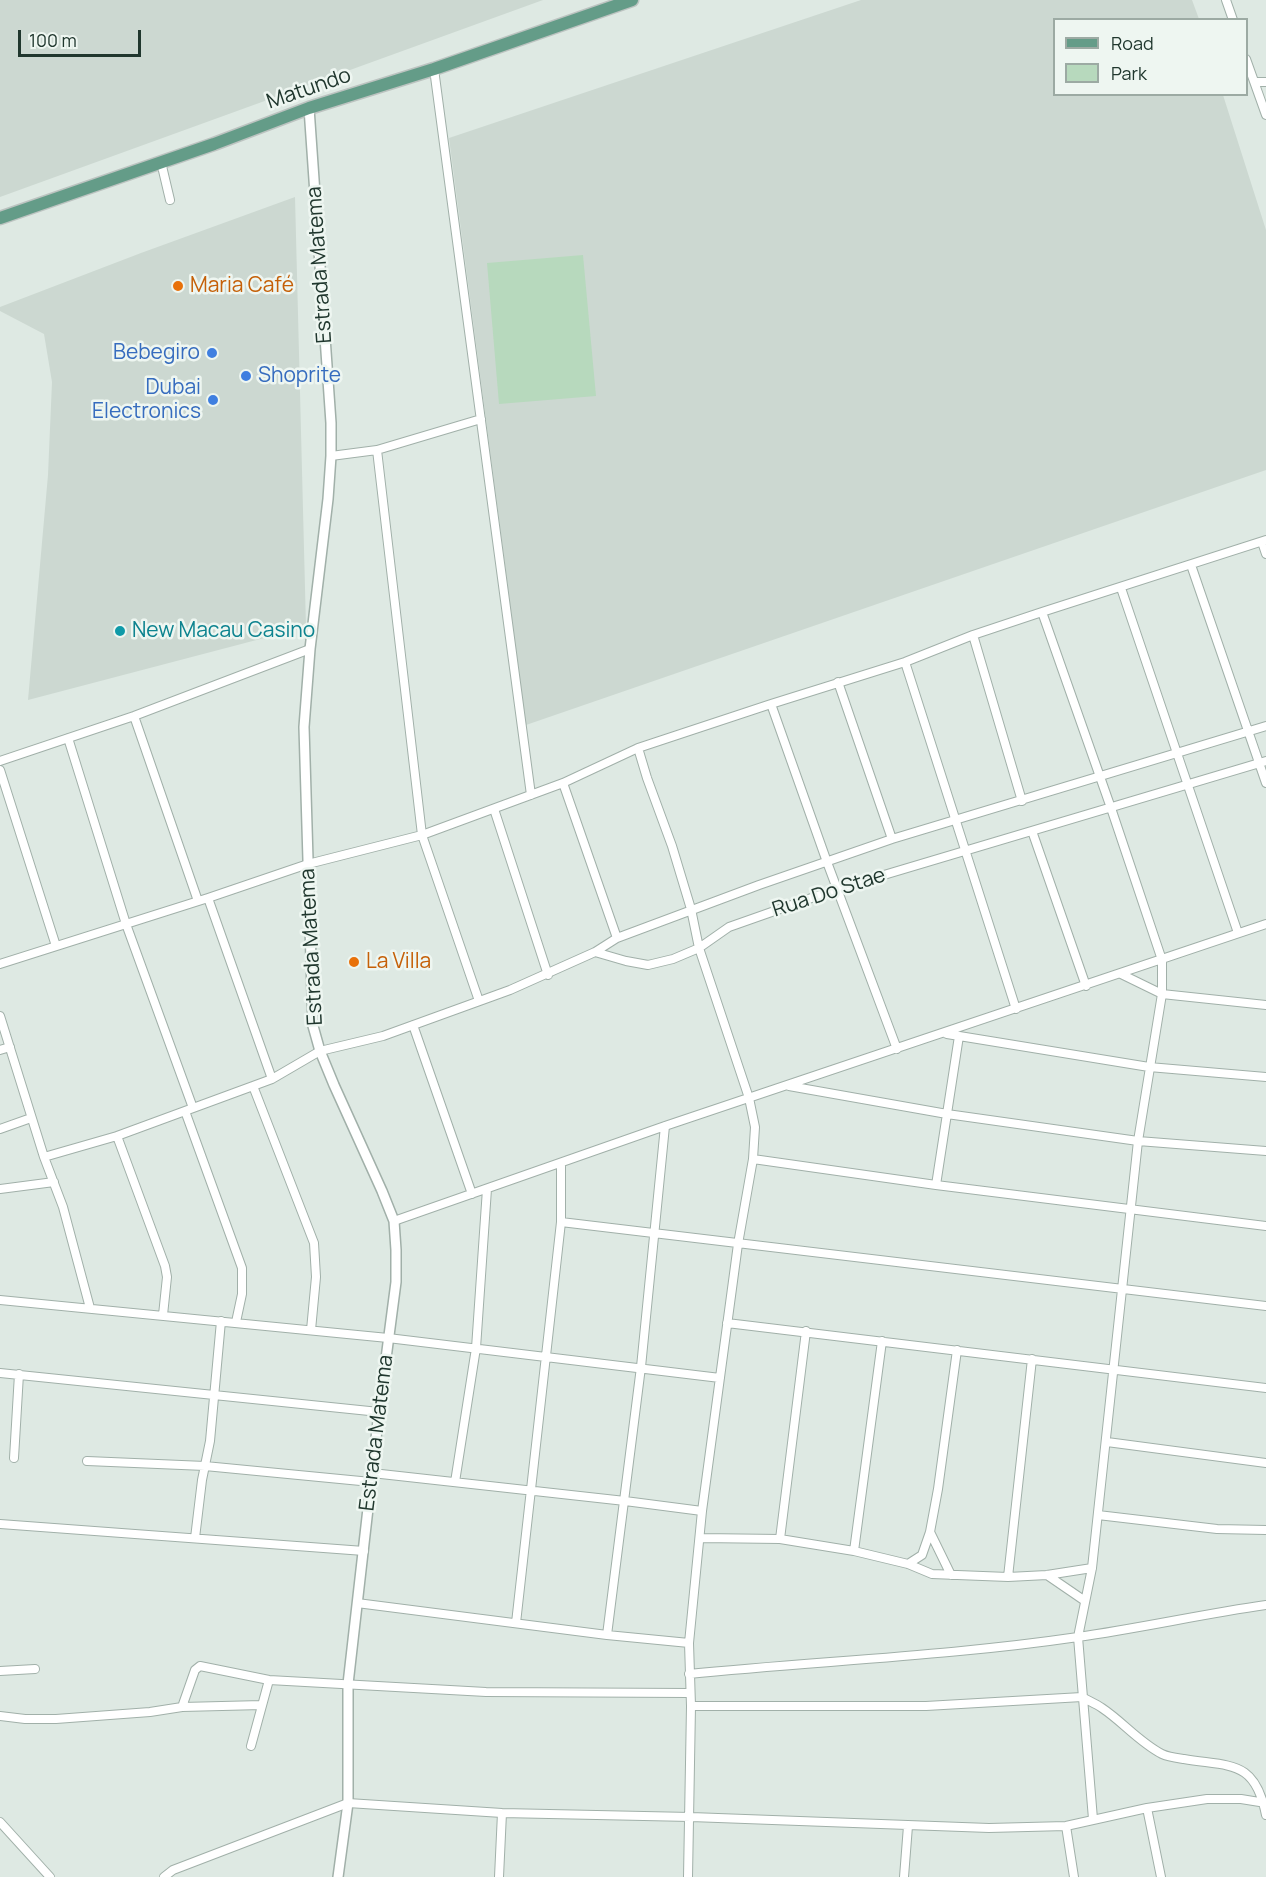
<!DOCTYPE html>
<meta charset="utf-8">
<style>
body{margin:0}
#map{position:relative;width:1266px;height:1877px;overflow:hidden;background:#dee9e3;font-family:Manrope,sans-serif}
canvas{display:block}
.legend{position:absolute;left:1053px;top:18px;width:195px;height:78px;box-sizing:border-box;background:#eef6f1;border:2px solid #9caaa3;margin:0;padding:8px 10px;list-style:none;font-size:18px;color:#20372e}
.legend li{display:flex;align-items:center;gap:12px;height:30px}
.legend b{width:30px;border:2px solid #9caaa3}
.scale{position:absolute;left:18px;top:30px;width:123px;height:27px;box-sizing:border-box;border:3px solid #20372e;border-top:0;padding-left:8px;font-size:18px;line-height:21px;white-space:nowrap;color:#20372e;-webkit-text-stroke:4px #eef6f1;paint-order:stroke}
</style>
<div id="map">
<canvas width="1266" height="1877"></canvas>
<ul class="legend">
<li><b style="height:8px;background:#649c88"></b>Road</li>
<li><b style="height:16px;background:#b7d9bd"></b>Park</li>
</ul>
<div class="scale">100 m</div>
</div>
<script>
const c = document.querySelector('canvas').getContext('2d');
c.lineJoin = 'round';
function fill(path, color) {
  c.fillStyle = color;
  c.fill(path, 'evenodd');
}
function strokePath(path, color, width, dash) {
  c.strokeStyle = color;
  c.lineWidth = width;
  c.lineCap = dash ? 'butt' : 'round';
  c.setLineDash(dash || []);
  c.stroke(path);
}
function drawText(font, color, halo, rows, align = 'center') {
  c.font = font + ' Manrope,sans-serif';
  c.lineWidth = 5;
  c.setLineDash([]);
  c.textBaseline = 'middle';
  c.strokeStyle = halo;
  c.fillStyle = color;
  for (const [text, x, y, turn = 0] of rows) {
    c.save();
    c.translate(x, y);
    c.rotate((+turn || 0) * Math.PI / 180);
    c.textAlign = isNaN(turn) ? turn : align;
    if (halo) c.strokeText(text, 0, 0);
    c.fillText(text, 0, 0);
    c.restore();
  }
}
fill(new Path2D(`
 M0,0H543L0,197Z
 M861,0H1192L1199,19L1054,20V94L1223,95L1266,230V470L526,725L449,138Z
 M295,197L306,627L28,700L48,475L52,382L44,334L0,311V307L141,253Z`), '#ccd8d1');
fill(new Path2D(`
 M583,255L596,396L499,404L487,263Z`), '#b7d9bd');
const minor = new Path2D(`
 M1226,0L1233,20
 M1246,59L1266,115
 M434,69L531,795
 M1255,82H1266
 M161,162L170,200
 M377,450L481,419
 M331,456L377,450L422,835L479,1001
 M1262,542L1266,554
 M1191,565L1266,783
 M1121,588L1238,933
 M1042,612L1111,808L1162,960V994L1138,1141L1092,1568L1078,1637L1093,1819
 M973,635L1022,801
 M905,662L1016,1009
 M838,682L892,839
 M771,704L827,862L897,1049
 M134,716L198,901
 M68,738L126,924L193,1108
 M638,748L647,778L672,846L691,909L699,948L749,1098L755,1127L753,1159L738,1244L702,1511L689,1643L691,1706L688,1877
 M0,761L134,716L310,649
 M0,770L56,946
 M563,783L617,938
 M494,809L548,975
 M1032,831L1086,986
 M208,898L272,1079
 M595,952L626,961L648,965L673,959L699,948L729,927L837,889L1266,761
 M0,964L208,898L308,864L422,835L563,783L638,748L771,704L905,662L973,635L1042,612L1266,540
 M1121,974L1162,994L1266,1005
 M0,1016L44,1157L63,1207L90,1308
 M413,1025L472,1194
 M947,1034L1149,1067L1266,1077
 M0,1050L10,1047
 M253,1086L314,1243L316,1277L311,1330
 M789,1086L947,1114L1138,1141L1266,1151
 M185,1111L242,1268V1294L236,1322
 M0,1129L31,1118
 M117,1136L165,1266L167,1277L163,1315
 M44,1157L117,1136L272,1079L320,1051L383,1036L510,990L595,952L617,938L759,885L892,839L1266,726
 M753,1159L936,1185L1266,1226
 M936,1185L959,1036
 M0,1189L54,1182
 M394,1221L665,1126L1266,924
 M561,1222L1266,1306
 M0,1300L388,1338L720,1378
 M727,1323L1266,1388
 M0,1373L379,1412
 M1107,1442L1266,1463
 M14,1458L19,1374
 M87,1461L205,1466L371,1482
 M372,1473L625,1501L702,1511
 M455,1482L476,1348L487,1189
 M1098,1515L1217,1529L1266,1530
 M0,1524L364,1551
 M930,1532L951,1575
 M195,1538L202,1480L210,1441L221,1321
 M701,1538L780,1539L854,1551L908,1564L932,1574L1008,1577L1047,1575L1092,1568
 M780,1539L806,1331
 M854,1551L882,1341
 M908,1564L922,1555L930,1532L938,1489L957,1350
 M1047,1575L1085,1601
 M1008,1577L1032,1359
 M357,1603L607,1635L689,1643
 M516,1623L561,1222V1163
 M607,1635L641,1367L665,1126
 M0,1671L35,1669
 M689,1674C819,1661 949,1656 1078,1637C1141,1628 1203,1614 1266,1605
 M691,1706H926L1082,1697C1089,1701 1096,1704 1102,1708C1123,1722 1139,1742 1162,1754C1168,1757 1177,1758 1184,1759C1230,1767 1255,1759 1266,1815
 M182,1707L195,1670L200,1666L269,1680L486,1692L689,1693
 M0,1716L25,1719H56L150,1712L182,1707L262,1705
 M251,1746L269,1680
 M1147,1808L1161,1877
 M0,1822L50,1877
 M1066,1826L1074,1877
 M164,1877L173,1870L348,1803L502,1813L691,1817L989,1828L1066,1826L1147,1808L1207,1799H1241L1266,1803
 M499,1877L502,1813
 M904,1877L908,1826`);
const tertiary = new Path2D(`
 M309,108L331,423V456L328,499L310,649L304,727L313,1026L320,1051L334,1085L382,1191L394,1221L396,1250V1282L379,1412L348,1684V1803L338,1877`);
const primary = new Path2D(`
 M0,218L214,144L309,108L434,69L632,0`);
strokePath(minor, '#a1b0a9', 10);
strokePath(tertiary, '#a1b0a9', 12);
strokePath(primary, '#bcc3c0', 15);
strokePath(minor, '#fff', 8);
strokePath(tertiary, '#fff', 9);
strokePath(primary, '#649c88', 12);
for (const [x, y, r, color] of [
 [178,286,6,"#e8710a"],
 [212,353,6,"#3f7fe0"],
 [246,376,6,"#3f7fe0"],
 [213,400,6,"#3f7fe0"],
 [120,631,6,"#0f9aa8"],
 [354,962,6,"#e8710a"]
]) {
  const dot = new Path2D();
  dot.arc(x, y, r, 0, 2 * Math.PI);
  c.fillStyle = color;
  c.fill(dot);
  strokePath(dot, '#eef6f1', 2);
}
drawText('21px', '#20372e', '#eef6f1', [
 ["Matundo",309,89,-19],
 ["Estrada Matema",320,265,-94],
 ["Rua Do Stae",829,893,-18],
 ["Estrada Matema",312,947,-93],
 ["Estrada Matema",377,1433,-83]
]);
drawText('21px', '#c56008', '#eef6f1', [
 ["Maria Café",190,286],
 ["La Villa",366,962]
], 'left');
drawText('21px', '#366cbe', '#eef6f1', [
 ["Bebegiro",200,353],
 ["Shoprite",258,376,"left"],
 ["Dubai",201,388],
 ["Electronics",201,412]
], 'right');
drawText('21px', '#0d838f', '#eef6f1', [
 ["New Macau Casino",132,631]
], 'left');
</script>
